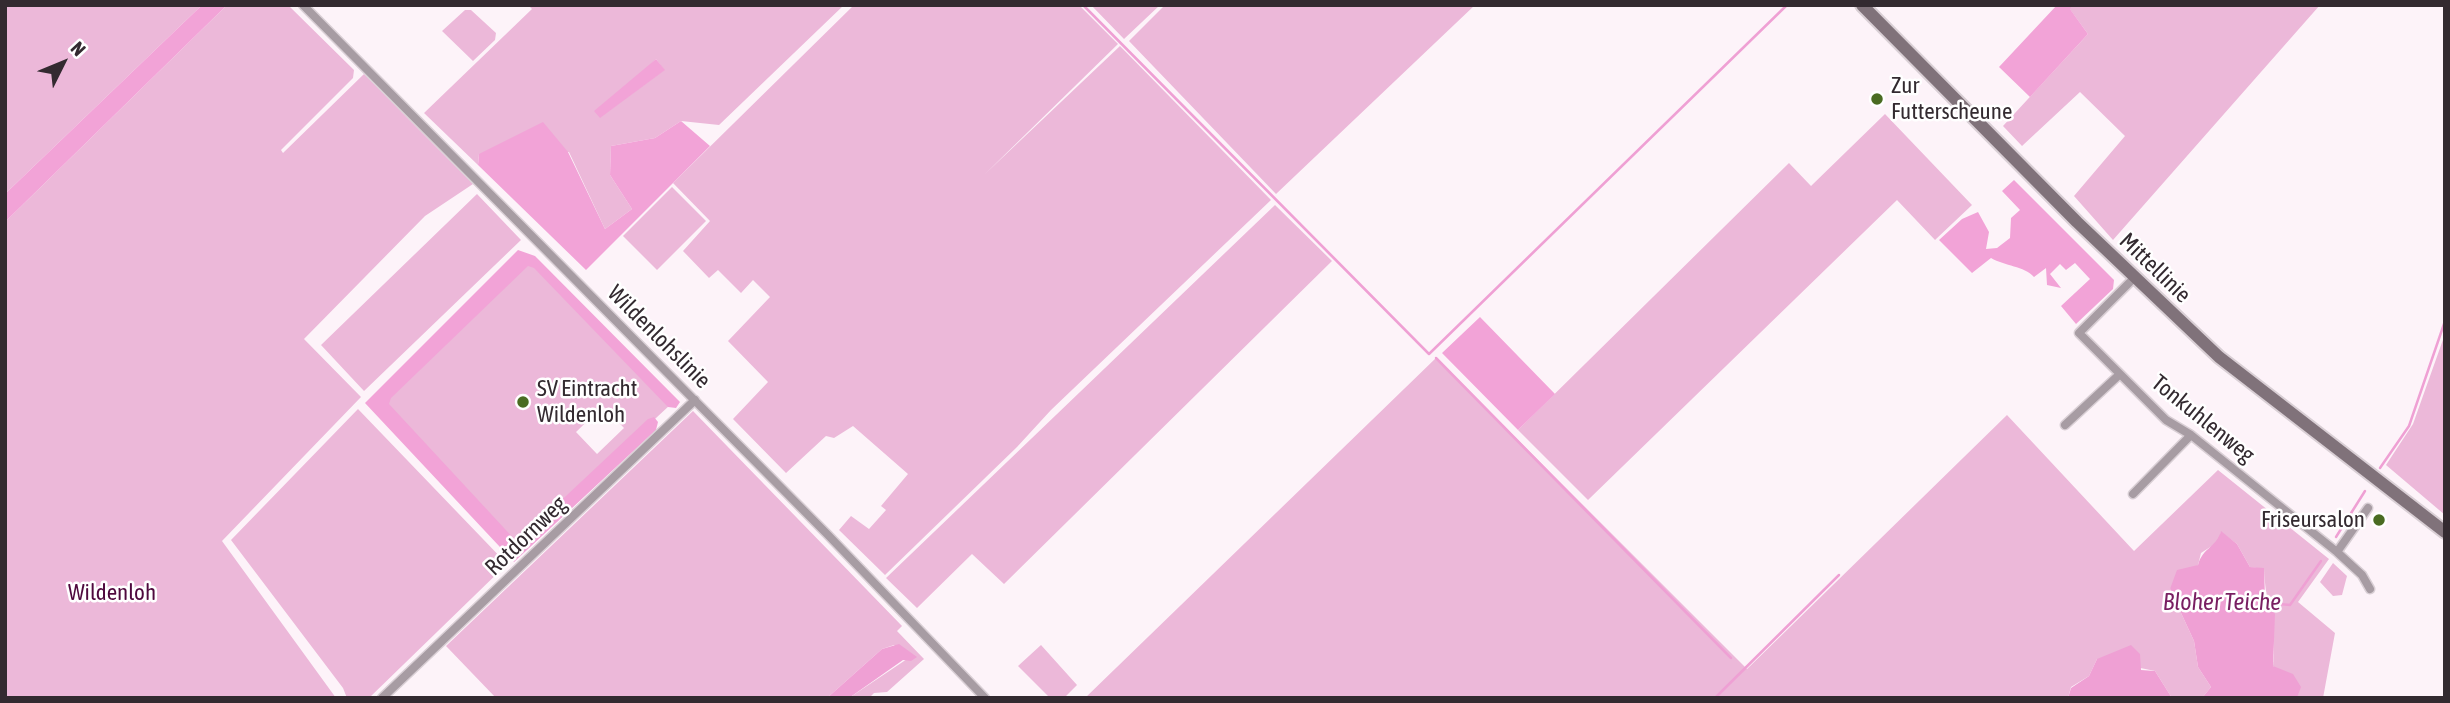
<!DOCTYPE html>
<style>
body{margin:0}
#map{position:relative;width:2450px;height:703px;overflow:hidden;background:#fdf3f9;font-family:"Asap Condensed",sans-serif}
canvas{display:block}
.frame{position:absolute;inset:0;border:7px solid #332a30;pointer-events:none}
.north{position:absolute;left:28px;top:28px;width:70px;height:70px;-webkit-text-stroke:5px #fff;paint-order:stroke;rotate:47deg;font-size:19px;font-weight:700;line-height:28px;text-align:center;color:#332a30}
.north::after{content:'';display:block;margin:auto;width:24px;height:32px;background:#332a30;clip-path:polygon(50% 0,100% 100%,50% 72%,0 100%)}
</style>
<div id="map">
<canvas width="2450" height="703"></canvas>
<div class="frame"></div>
<div class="north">N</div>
</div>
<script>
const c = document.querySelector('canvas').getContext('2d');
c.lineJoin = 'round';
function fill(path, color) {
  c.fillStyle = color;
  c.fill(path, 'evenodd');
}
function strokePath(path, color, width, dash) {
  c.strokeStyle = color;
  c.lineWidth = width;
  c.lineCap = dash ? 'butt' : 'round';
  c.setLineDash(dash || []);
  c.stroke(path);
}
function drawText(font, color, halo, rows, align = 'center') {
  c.font = font + ' "Asap Condensed",sans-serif';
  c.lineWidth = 5;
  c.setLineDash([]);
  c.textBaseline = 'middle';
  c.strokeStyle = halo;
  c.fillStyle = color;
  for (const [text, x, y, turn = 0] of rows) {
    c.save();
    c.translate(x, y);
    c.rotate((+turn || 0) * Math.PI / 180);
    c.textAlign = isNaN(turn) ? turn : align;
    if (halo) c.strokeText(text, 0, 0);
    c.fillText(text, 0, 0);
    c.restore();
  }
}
fill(new Path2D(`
 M5,5H202L5,194Z
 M227,5H288L354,70L353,78L281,150L283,153L364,74L473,184L425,216L304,339L361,397L222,541L336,698H5V222Z
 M528,5H844L719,125L681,121L655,138L611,146L610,175L632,209L605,229L569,152L479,154L478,165L424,113L532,9ZM656,59L664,70L600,117Z
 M854,5H1079L1118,44L984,175L1120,46L1271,200L1051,410L1017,447L885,575L839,530L851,516L869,529L886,510L881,506L908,474L853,426L834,438L826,436L786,473L733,419L768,382L728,341L770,297L753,280L741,293L718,270L709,278L683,251L710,221L673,183Z
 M1091,5H1160L1124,39Z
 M1165,5H1475L1276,194L1129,41Z
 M2072,5H2320L2113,240L2074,196L2125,136L2080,92L2022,146L2003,126L2088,34L2069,8Z
 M465,10H471L496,33L495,40L473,61L442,31Z
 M1885,114L1972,205L1935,240L1897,200L1588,500L1518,430L1789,163L1811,186Z
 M672,187L706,221L657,270L623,236Z
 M477,194L521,240L364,391L321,345Z
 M1275,205L1332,261L1004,584L972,554L917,608L886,578Z
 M527,255L670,405L516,548L376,400ZM603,406L624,428L597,454L576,432Z
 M2445,334V515L2386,465L2413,424Z
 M1436,358L1747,669L2007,415L2134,551L2218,470L2329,559L2298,602L2335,633L2323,698H2297L2300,687L2273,666C2277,634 2265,601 2264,569L2250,567L2237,544L2221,532L2218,542L2201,553L2198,565L2170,589L2194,641L2198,667L2211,687L2202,698H2172L2155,671L2097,659L2089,676L2071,687L2068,698H1085Z
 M358,409L507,564L369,698H347L343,688L231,540Z
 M693,411L902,626L897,631L924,659L887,692L874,693L869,698H849L907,659L894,645L882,649L827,698H496L446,646Z
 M2333,563L2347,576L2342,595L2333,596L2320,582Z
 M1041,645L1077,685L1064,698H1050L1018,666Z`), '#ecb8d9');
fill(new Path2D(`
 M202,5H227L5,222V194Z
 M2057,5H2072L2070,9L2088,34L2030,97L1999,67Z
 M656,59L665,70L600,118L594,111Z
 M681,121L710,146L586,270L478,165L479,154L543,122L568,152L605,229L632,209L610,175L611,146L655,138Z
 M2014,180L2114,280L2113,289L2076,324L2061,306L2090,279L2075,263L2066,270L2060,264L2050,274L2061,288L2047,285L2046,268L2034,277C2024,266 2005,266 1991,258L1972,273L1939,240L1962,219L1978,212L1989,232L1986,249L1997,248L2010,238L2011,218L2020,210L2002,191Z
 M518,250L535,256L680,402L676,408L668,407L534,268L528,266L391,398L389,404L517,542L648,419L654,417L658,422L656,430L514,562L365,403Z
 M1480,317L1555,394L1518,430L1442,353Z`), '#f2a3d7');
fill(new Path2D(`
 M2221,531L2237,544L2250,567L2264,568L2265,598L2275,614L2273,666L2293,674L2301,687L2297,698H2202L2211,687L2198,667L2194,641L2170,589L2177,570L2198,565C2203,547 2216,548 2221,531Z
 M899,644L917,657L911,661L903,660L849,698H827L882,649Z
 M2131,645L2140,654L2141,670L2155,671L2172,698H2068L2071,688L2089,676L2097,659Z`), '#efa0d4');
strokePath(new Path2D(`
 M1083,5L1429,354L1787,5
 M1436,358L1731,658
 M2380,468L2409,426L2445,321
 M2336,537L2365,491
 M2268,603L2290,605L2321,561
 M1715,698L1839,575`), '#efa0d4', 2.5);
const street = new Path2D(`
 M303,5L828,535L985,698
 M2135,277L2079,333L2166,420L2191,435L2337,552L2362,575L2370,589
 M2065,425L2120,374
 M2133,494L2191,435
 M2337,552L2368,508
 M382,698L695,400`);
const secondary = new Path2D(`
 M1862,5L2077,222L2219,357L2445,532`);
strokePath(street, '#d9cfd5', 11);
strokePath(secondary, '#d9cfd5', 16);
strokePath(street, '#a79ca3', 8);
strokePath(secondary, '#80727a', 12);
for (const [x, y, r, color] of [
 [1877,99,7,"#4a6b22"],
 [523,402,7,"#4a6b22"],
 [2379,520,7,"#4a6b22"]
]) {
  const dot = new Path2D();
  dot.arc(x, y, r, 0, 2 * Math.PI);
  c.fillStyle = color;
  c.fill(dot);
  strokePath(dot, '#fff', 2.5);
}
drawText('23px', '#332a30', '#fff', [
 ["Zur",1891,86],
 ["Futterscheune",1891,112],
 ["SV Eintracht",537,389],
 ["Wildenloh",537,415],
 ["Friseursalon",2365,520,"right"]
], 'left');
drawText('23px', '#332a30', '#fff', [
 ["Mittellinie",2155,268,44],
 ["Wildenlohslinie",659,337,45],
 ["Tonkuhlenweg",2203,419,39],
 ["Rotdornweg",526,536,-44]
]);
drawText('23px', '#4f093e', '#fff', [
 ["Wildenloh",112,593]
]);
drawText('italic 24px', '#791f62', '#fff', [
 ["Bloher Teiche",2222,602]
]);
</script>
